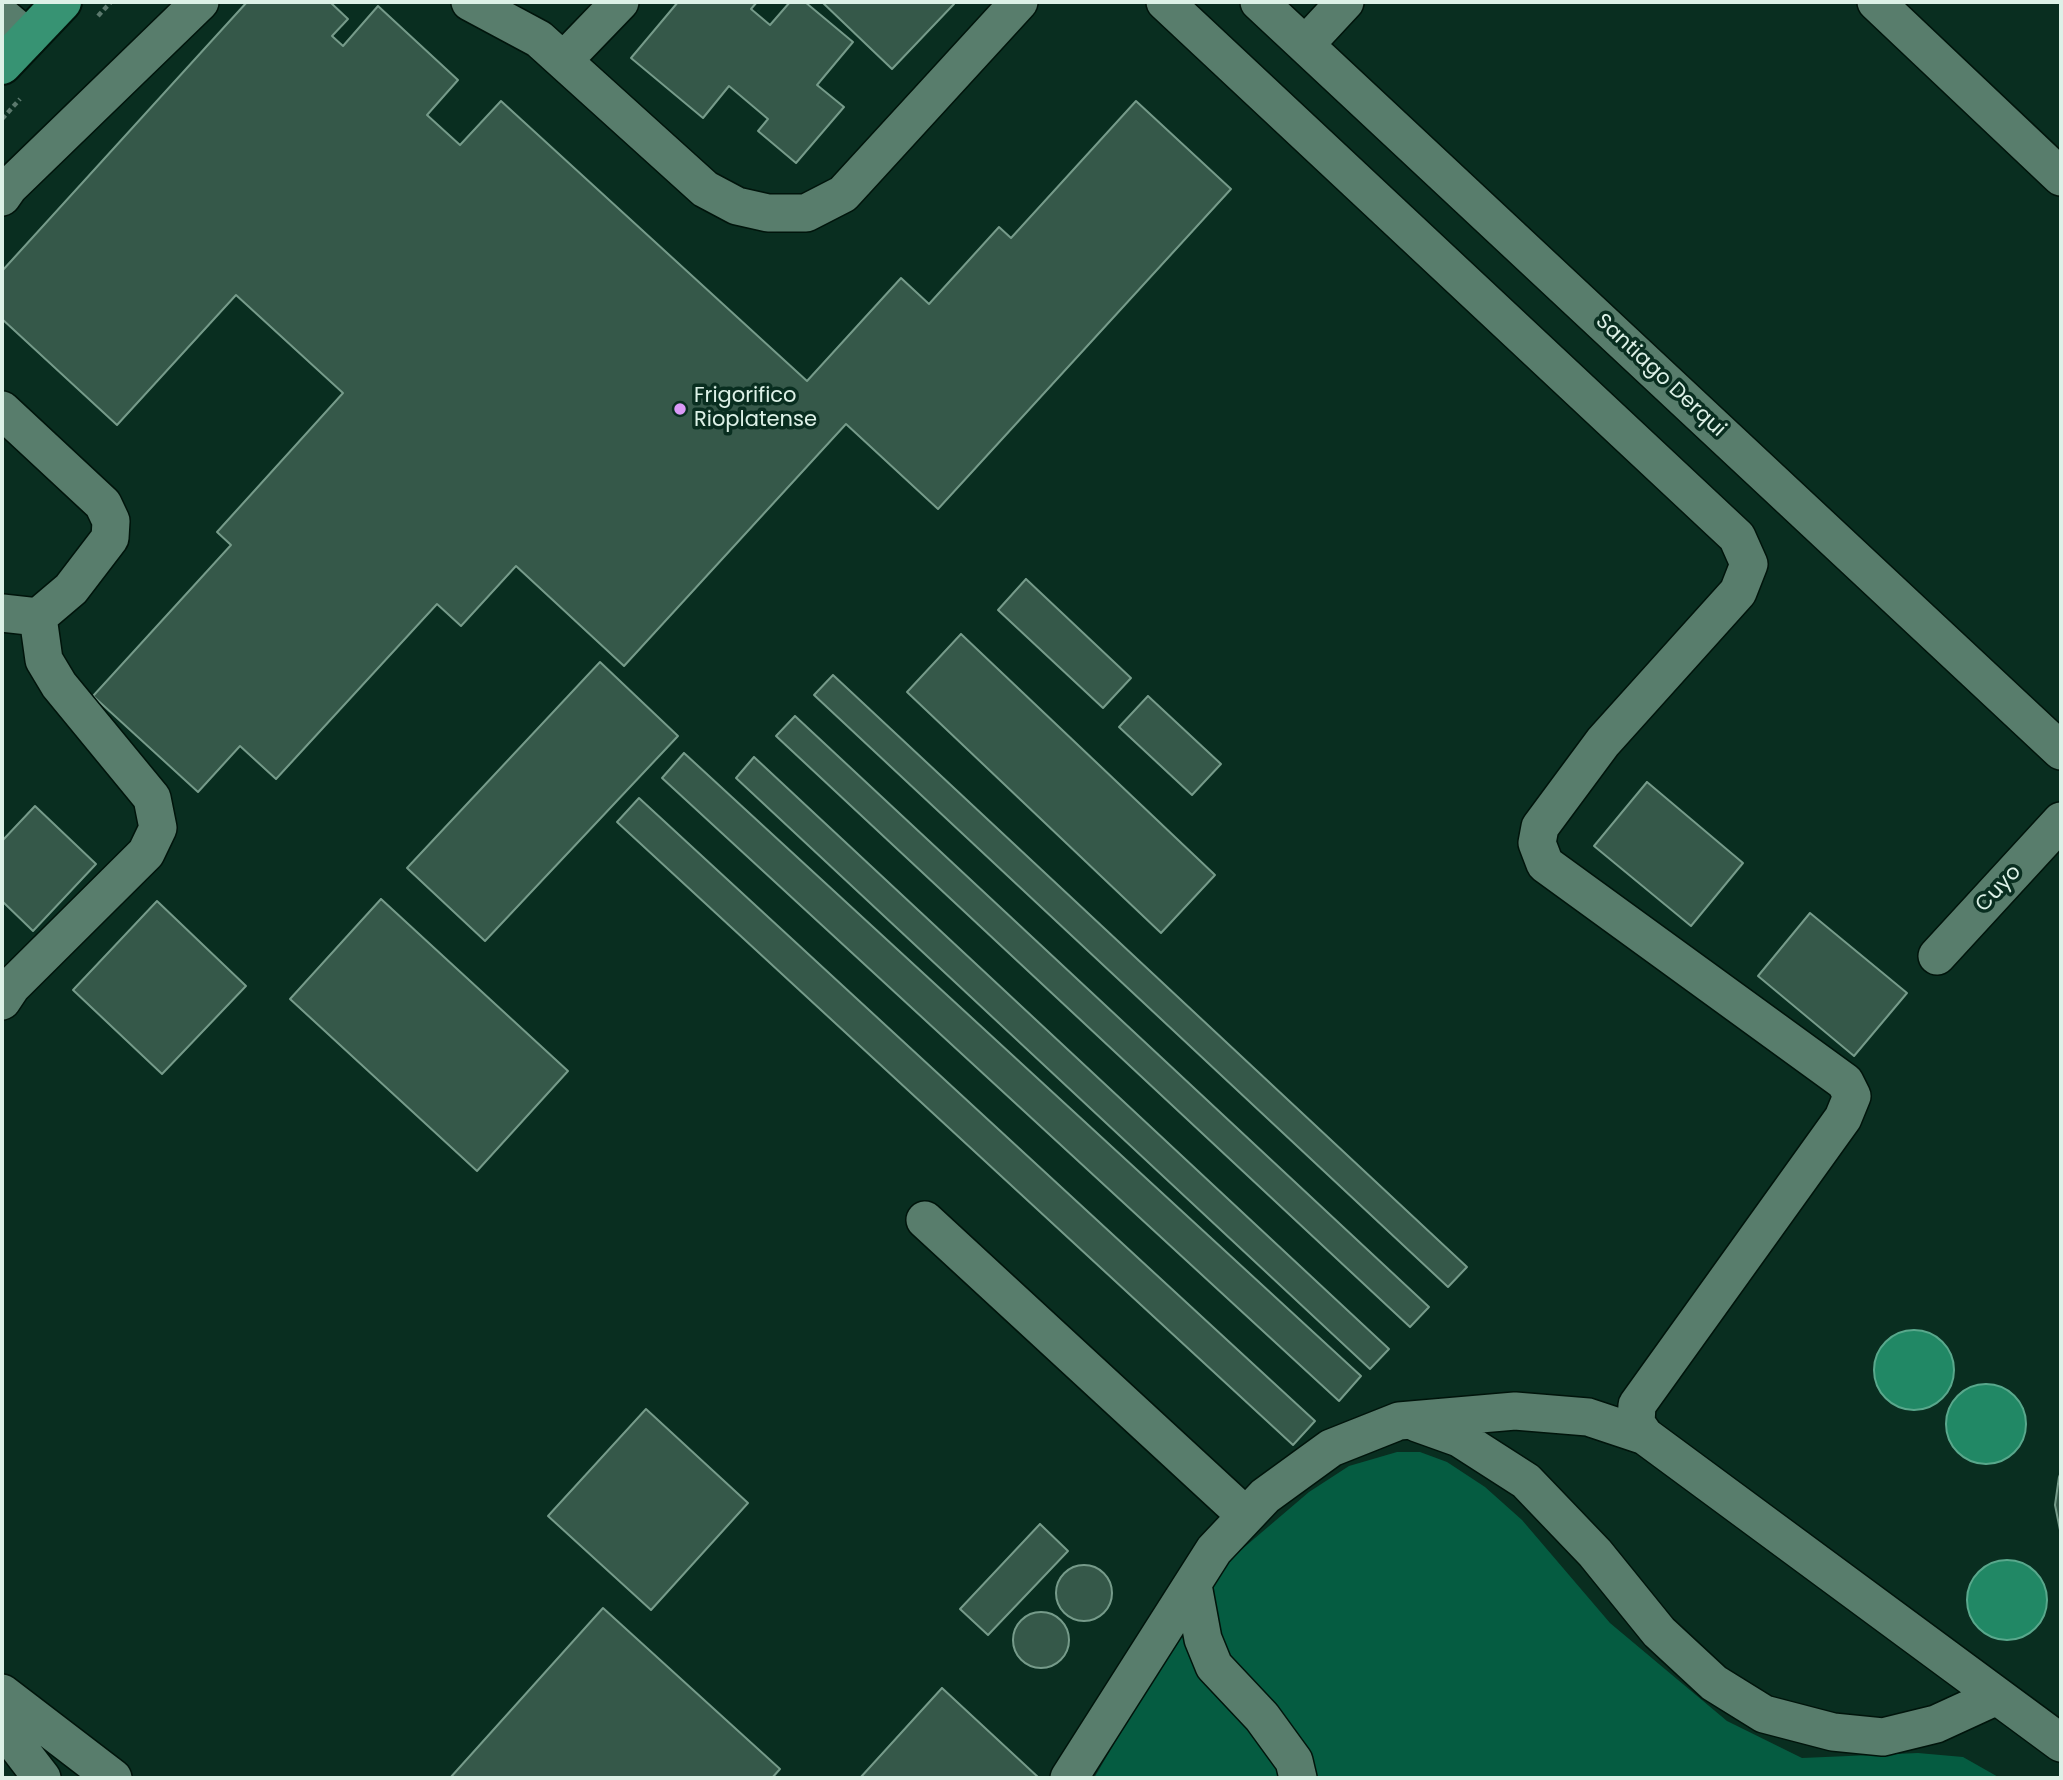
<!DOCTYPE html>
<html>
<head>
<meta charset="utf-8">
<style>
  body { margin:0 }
  #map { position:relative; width:2063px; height:1780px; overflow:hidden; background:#092e20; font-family:Poppins,sans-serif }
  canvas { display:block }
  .frame { position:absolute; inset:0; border:4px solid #ddf1e7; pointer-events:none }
</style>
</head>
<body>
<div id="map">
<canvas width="2063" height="1780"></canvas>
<div class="frame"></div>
</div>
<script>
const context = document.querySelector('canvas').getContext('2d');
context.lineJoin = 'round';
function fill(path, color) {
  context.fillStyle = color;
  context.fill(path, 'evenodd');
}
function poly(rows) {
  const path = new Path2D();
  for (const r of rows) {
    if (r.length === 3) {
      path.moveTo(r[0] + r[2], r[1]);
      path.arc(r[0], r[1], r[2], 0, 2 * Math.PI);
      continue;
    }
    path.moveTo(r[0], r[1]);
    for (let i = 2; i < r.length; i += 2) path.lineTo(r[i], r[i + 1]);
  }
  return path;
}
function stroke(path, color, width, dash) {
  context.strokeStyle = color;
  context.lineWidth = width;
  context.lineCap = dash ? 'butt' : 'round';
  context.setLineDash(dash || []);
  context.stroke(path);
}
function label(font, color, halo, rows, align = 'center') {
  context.font = font + ' Poppins,sans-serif';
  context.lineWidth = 7;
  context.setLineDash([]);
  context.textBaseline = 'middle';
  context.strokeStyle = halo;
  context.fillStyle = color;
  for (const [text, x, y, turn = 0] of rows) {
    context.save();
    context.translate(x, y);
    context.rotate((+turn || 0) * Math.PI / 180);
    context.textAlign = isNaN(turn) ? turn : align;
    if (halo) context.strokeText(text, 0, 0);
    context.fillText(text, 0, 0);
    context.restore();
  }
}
const green = poly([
  [1397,1452,1420,1452,1447,1462,1485,1487,1522,1520,1610,1623,1727,1721,1802,1758,1918,1753,1963,1757,2000,1778,1094,1778,1214,1573,1309,1492,1349,1466]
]);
const water = poly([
  [1914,1370,40],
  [1986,1424,40],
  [2007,1600,40]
]);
const building = poly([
  [247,2,330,2,348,19,332,36,343,46,378,6,458,80,427,115,460,145,501,101,807,381,901,278,929,304,999,227,1011,238,1136,101,1231,189,938,509,846,424,624,666,516,566,461,626,437,604,276,779,240,746,198,792,93,696,231,545,217,532,343,393,236,295,117,425,2,319,2,271,247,2],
  [678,2,757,2,751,9,770,25,790,2,805,2,853,42,817,85,844,107,796,163,758,131,768,119,729,86,703,118,631,58,678,2],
  [822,2,952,2,954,4,892,69,822,2],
  [1026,579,1131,678,1103,708,998,610,1026,579],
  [961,634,1215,875,1161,933,907,692,961,634],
  [600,662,678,736,485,941,407,868,600,662],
  [833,675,1467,1267,1448,1287,814,695,833,675],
  [1148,696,1221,764,1192,795,1119,727,1148,696],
  [795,716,1429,1307,1410,1327,776,736,795,716],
  [684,753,1361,1376,1339,1401,662,778,684,753],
  [754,757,1389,1349,1370,1369,736,778,754,757],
  [1647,782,1743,863,1691,926,1594,846,1647,782],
  [639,798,1315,1421,1293,1445,617,822,639,798],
  [35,806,96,864,33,931,2,901,2,841,35,806],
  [381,899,568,1071,477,1171,290,999,381,899],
  [157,901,246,986,162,1074,73,990,157,901],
  [1810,913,1907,993,1854,1056,1758,976,1810,913],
  [646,1409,748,1503,651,1610,548,1516,646,1409],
  [2061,1472,2061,1535,2055,1505,2059,1477,2061,1472],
  [1040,1524,1068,1551,988,1635,960,1609,1040,1524],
  [1084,1593,28],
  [603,1608,780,1769,772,1778,450,1778,603,1608],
  [1041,1640,28],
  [942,1688,1039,1778,860,1778,942,1688]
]);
const path = poly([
  [98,16,111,2],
  [2,119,20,99]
]);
const minor = poly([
  [470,2,539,39,705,189,737,206,768,213,806,213,843,194,1019,2],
  [1165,2,1737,537,1749,564,1738,592,1603,742,1540,827,1537,843,1545,864,1845,1082,1852,1096,1843,1118,1637,1405,1636,1423,1645,1436],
  [1259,2,2061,751],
  [1876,2,2061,177],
  [2,16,28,38],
  [1305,45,1345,2],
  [564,60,620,2],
  [2,197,9,187,200,2],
  [2,410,103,504,111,521,110,538,71,589,38,617,2,613],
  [1937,956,2061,821],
  [2,1001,12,986,146,853,158,828,152,798,59,685,44,660,38,617],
  [925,1220,1246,1516],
  [1417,1423,1459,1438,1526,1481,1595,1553,1659,1632,1714,1683,1764,1714,1833,1732,1883,1737,1936,1724,1997,1696],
  [1193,1585,1203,1639,1214,1666,1262,1717,1294,1761,1298,1778],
  [2,1693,113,1778],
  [2,1726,42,1778],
  [1069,1778,1214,1550,1265,1496,1331,1448,1399,1421,1515,1411,1588,1417,1645,1436,2061,1743]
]);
const major = poly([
  [2,65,62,2]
]);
const markers = [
  [680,409,7,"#da9af7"]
];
const streetNames = [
  ["Santiago Derqui",1660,376,43],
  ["Cuyo",1999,889,-47]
];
const poiNames = [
  ["Frigorifico",694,397],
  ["Rioplatense",694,421]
];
fill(green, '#055c41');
fill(water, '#218865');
stroke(water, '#59a88c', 2);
fill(building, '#355849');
stroke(building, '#769b8a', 2);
stroke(minor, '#00140b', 40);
stroke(major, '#00140b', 42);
stroke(path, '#5b796d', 4.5, [5, 3.5]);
stroke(minor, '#587d6c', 37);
stroke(major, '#379373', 38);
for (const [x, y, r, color] of markers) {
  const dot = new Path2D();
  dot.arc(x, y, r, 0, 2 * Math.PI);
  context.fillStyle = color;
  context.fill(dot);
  stroke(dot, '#092e20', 2.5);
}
label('21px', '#ddf1e7', '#092e20', streetNames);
label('21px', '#ddf1e7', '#092e20', poiNames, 'left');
</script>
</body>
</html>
